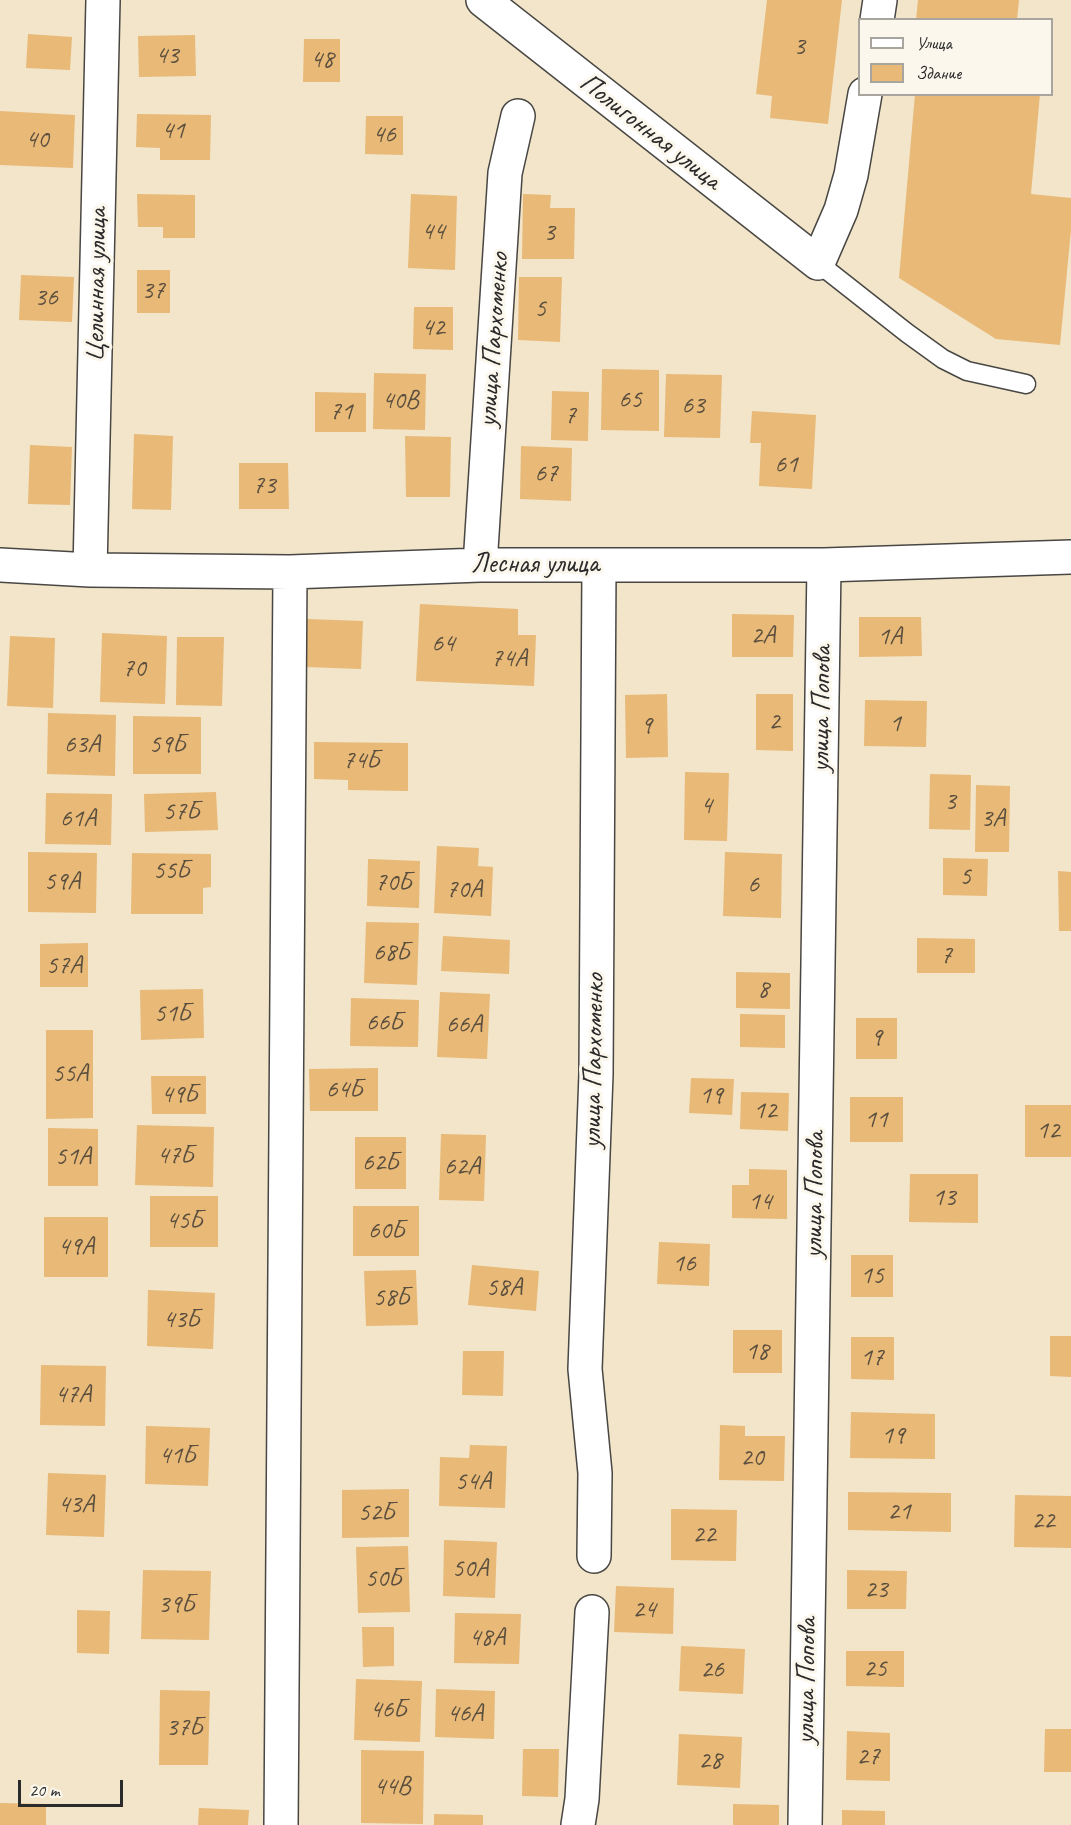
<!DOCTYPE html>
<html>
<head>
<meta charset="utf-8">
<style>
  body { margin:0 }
  #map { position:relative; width:1071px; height:1825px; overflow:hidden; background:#f2e5ca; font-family:Caveat,sans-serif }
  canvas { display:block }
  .legend { position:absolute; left:858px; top:18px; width:195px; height:78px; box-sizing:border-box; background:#fbf7ec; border:2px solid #a8a59f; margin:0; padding:8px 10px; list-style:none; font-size:18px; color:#2b2b2b }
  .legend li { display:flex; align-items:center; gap:12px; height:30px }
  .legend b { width:30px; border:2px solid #a8a59f }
  .scale { position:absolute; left:18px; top:1780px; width:105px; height:27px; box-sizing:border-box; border:3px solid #2b2b2b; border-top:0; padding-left:8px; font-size:18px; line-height:21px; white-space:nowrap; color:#2b2b2b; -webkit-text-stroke:4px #fbf7ec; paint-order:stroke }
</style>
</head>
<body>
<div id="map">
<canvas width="1071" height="1825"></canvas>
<ul class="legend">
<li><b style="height:8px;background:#fff"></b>Улица</li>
<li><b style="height:16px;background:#e8b977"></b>Здание</li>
</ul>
<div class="scale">20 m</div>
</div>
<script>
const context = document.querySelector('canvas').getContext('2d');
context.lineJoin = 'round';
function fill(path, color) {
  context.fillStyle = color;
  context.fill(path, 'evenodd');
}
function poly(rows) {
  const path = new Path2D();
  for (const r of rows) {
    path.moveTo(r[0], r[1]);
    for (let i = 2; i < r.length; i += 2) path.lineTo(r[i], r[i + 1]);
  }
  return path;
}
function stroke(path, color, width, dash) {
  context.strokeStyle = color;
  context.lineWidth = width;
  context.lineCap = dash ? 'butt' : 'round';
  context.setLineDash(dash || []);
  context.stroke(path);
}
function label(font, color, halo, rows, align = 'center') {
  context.font = font + ' Caveat,sans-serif';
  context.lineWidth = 6;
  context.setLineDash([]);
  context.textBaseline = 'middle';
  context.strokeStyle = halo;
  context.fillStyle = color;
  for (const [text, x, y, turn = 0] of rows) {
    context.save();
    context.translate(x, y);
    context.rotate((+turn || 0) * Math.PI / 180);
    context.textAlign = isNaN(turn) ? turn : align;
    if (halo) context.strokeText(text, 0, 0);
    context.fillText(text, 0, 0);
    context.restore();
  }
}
const building = poly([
  [767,0,842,0,828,124,770,118,772,96,756,94],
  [918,0,1019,0,1017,20,916,20],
  [28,34,72,37,70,70,26,68],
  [195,35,196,76,139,77,138,36],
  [304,39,340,39,340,82,303,82],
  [915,94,1040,94,1031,194,1071,198,1071,230,1060,345,996,339,899,278],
  [0,111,75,115,73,168,0,165],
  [137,114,211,115,210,160,160,160,160,148,136,147],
  [366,116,403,116,403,155,365,154],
  [137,194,195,195,195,238,163,238,163,227,138,227],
  [411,194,457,196,455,270,408,268],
  [523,194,551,195,550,208,575,208,574,259,522,259],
  [137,270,170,270,170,313,137,313],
  [21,275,74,277,72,322,19,320],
  [519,277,562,277,560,342,518,340],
  [414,307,453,307,453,350,413,349],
  [602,369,659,370,659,431,601,430],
  [374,373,426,374,425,430,373,429],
  [666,374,722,375,720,438,664,437],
  [552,391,589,392,588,441,551,440],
  [315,392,366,393,366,432,315,432],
  [752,411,816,415,812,489,759,486,761,443,750,443],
  [134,434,173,436,171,510,132,509],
  [405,436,451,437,450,497,406,497],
  [30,445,72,447,70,505,28,504],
  [521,446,572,448,571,501,520,499],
  [239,463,288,463,289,509,239,509],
  [420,604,518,609,518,635,536,635,534,686,416,681],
  [732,614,794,615,793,657,732,657],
  [859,617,921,617,922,656,859,657],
  [307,619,363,621,361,669,306,667],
  [102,633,167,636,165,704,100,702],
  [10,636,55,638,53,708,7,706],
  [177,637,224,637,222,706,176,705],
  [667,694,668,757,626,758,625,695],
  [756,694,793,694,793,751,756,750],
  [865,700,927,701,926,747,864,746],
  [48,713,116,715,115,776,47,774],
  [133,716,201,717,201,774,133,774],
  [314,742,408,743,408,791,348,790,348,780,314,779],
  [685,772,729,773,727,841,684,840],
  [930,774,971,775,970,830,929,829],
  [976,785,1010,786,1009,852,975,852],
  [216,792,218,830,145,832,144,794],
  [46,793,112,794,111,845,45,844],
  [437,846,479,848,478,866,493,867,491,916,434,913],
  [28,852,97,853,96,913,28,912],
  [725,852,782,854,781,918,723,916],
  [132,853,211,854,211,887,203,888,203,914,131,914],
  [943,858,988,859,987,896,943,895],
  [368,859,420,861,419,908,367,906],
  [1058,871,1071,872,1071,931,1059,931],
  [366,922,419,923,417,985,364,983],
  [443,936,510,940,509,974,441,971],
  [917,938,975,939,975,973,917,973],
  [88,943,88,987,40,987,40,944],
  [736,972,790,973,790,1009,736,1008],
  [203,989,204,1038,141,1040,140,990],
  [440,992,490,994,487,1059,437,1057],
  [351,998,419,1000,418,1047,350,1046],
  [740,1014,785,1015,785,1048,740,1047],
  [856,1018,897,1018,897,1059,856,1059],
  [46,1030,93,1030,93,1118,46,1119],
  [378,1068,378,1111,310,1111,309,1069],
  [151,1076,206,1076,206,1114,152,1114],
  [691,1078,734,1079,732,1115,689,1113],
  [741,1092,789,1093,788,1131,740,1129],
  [850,1097,903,1097,903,1142,850,1142],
  [1025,1105,1071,1105,1071,1157,1025,1157],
  [137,1125,214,1127,213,1187,135,1185],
  [48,1128,98,1129,98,1186,48,1186],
  [441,1134,486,1135,484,1201,439,1200],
  [355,1137,406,1137,406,1189,355,1189],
  [749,1169,787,1170,787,1219,732,1218,732,1185,749,1185],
  [910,1174,978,1174,978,1223,909,1222],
  [150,1196,218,1196,218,1247,150,1247],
  [353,1206,419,1206,419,1256,353,1256],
  [44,1217,108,1217,108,1277,44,1277],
  [659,1242,710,1244,709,1286,657,1284],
  [851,1255,893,1255,893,1297,851,1297],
  [472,1265,539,1271,536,1311,468,1305],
  [416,1270,418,1325,366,1326,364,1271],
  [148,1290,215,1293,213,1349,147,1346],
  [733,1330,782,1330,782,1373,733,1373],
  [1050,1336,1071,1336,1071,1377,1050,1376],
  [851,1337,894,1337,894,1380,851,1379],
  [463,1351,504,1351,503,1396,462,1395],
  [41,1365,106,1366,105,1426,40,1425],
  [851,1412,935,1414,935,1459,850,1458],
  [720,1425,745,1426,745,1436,785,1436,784,1481,719,1480],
  [146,1426,210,1428,208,1486,145,1484],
  [470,1445,507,1446,505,1508,439,1506,440,1457,469,1458],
  [48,1473,106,1475,104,1537,46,1535],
  [409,1489,409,1537,342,1538,342,1490],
  [848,1492,951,1493,951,1532,848,1530],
  [1015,1495,1071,1496,1071,1548,1014,1547],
  [671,1509,737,1510,736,1561,671,1560],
  [444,1540,497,1542,495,1598,443,1596],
  [408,1546,410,1612,358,1613,356,1547],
  [143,1570,211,1571,209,1640,141,1639],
  [847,1570,907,1571,906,1609,847,1609],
  [616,1586,674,1588,673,1634,614,1632],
  [77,1610,110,1611,109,1654,77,1653],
  [455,1613,521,1614,519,1664,454,1663],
  [362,1627,394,1627,394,1666,363,1667],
  [681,1646,745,1649,743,1694,679,1691],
  [846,1651,904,1651,904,1687,846,1686],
  [356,1679,422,1681,420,1742,354,1740],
  [436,1689,495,1691,494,1739,435,1737],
  [160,1690,210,1691,208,1765,159,1765],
  [1045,1729,1071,1729,1071,1772,1044,1772],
  [847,1731,890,1733,890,1781,846,1780],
  [679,1734,742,1737,740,1788,677,1785],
  [523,1749,559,1749,558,1797,522,1796],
  [361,1750,424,1751,423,1824,361,1823],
  [0,1803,46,1804,46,1825,0,1825],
  [733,1804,779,1805,779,1825,733,1825],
  [199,1808,249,1810,248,1825,198,1825],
  [842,1810,885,1811,885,1825,842,1825],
  [434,1814,483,1815,483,1825,434,1825]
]);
const lane = poly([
  [818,263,907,333,943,359,967,371,1026,384]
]);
const street = poly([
  [483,0,818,263,841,210,851,175,865,94],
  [877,20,880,0],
  [0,565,90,570,290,572,480,565,824,565,1071,557],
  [480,565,505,173,518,116],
  [90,570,103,0],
  [594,1556,595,1473,585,1369,596,1074,599,565],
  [281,1825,290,572],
  [578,1825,582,1799,592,1612],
  [805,1825,824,565]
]);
const numberNames = [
  ["3",799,47],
  ["43",167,56],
  ["48",322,60],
  ["41",173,131],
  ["46",384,135],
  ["40",37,140],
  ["44",433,232],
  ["3",549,233],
  ["37",153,291],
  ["36",46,298],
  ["5",540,309],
  ["42",433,328],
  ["65",630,400],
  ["40В",400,401],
  ["63",693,406],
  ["71",341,412],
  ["7",570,416],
  ["61",786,465],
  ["67",546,474],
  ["73",264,486],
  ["2А",763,636],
  ["1А",890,637],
  ["64",443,644],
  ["74А",509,659],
  ["70",134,669],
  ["2",774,722],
  ["1",895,724],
  ["9",646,726],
  ["63А",82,745],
  ["59Б",167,745],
  ["74Б",361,761],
  ["3",950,802],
  ["4",706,806],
  ["57Б",181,812],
  ["61А",78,819],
  ["3А",993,819],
  ["55Б",171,871],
  ["5",965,877],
  ["59А",62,882],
  ["70Б",393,883],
  ["6",753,885],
  ["70А",464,890],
  ["68Б",391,953],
  ["7",946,956],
  ["57А",64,966],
  ["8",763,990],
  ["51Б",172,1014],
  ["66Б",384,1023],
  ["66А",464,1025],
  ["9",876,1038],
  ["55А",70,1074],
  ["64Б",344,1090],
  ["49Б",179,1095],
  ["19",711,1096],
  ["12",765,1111],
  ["11",876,1120],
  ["12",1048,1131],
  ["47Б",175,1156],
  ["51А",73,1157],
  ["62Б",380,1163],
  ["62А",462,1167],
  ["13",944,1198],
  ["14",760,1202],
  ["45Б",184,1221],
  ["60Б",386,1231],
  ["49А",76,1247],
  ["16",684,1264],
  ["15",872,1276],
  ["58А",504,1288],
  ["58Б",391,1298],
  ["43Б",181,1320],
  ["18",757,1352],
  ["17",872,1358],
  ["47А",73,1395],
  ["19",893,1436],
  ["41Б",177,1456],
  ["20",752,1458],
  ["54А",473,1482],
  ["43А",76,1505],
  ["21",899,1512],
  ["52Б",376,1513],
  ["22",1043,1521],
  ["22",704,1535],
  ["50А",470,1569],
  ["50Б",383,1579],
  ["23",876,1590],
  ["39Б",176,1605],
  ["24",644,1610],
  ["48А",487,1638],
  ["25",875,1669],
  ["26",712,1670],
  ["46Б",388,1710],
  ["46А",465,1714],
  ["37Б",184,1728],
  ["27",868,1757],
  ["28",710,1761],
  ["44В",392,1787]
];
const streetNames = [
  ["Полигонная улица",650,132,38],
  ["Целинная улица",97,285,-89],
  ["улица Пархоменко",494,340,-86],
  ["Лесная улица",535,565],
  ["улица Попова",822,709,-89],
  ["улица Пархоменко",594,1061,-89],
  ["улица Попова",815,1195,-89],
  ["улица Попова",807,1681,-89]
];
fill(building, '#e8b977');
stroke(lane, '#494743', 21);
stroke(street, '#494743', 36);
stroke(lane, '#fff', 18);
stroke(street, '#fff', 33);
label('26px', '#5a4e3e', null, numberNames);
label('28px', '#2b2b2b', '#fbf7ec', streetNames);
</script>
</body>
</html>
